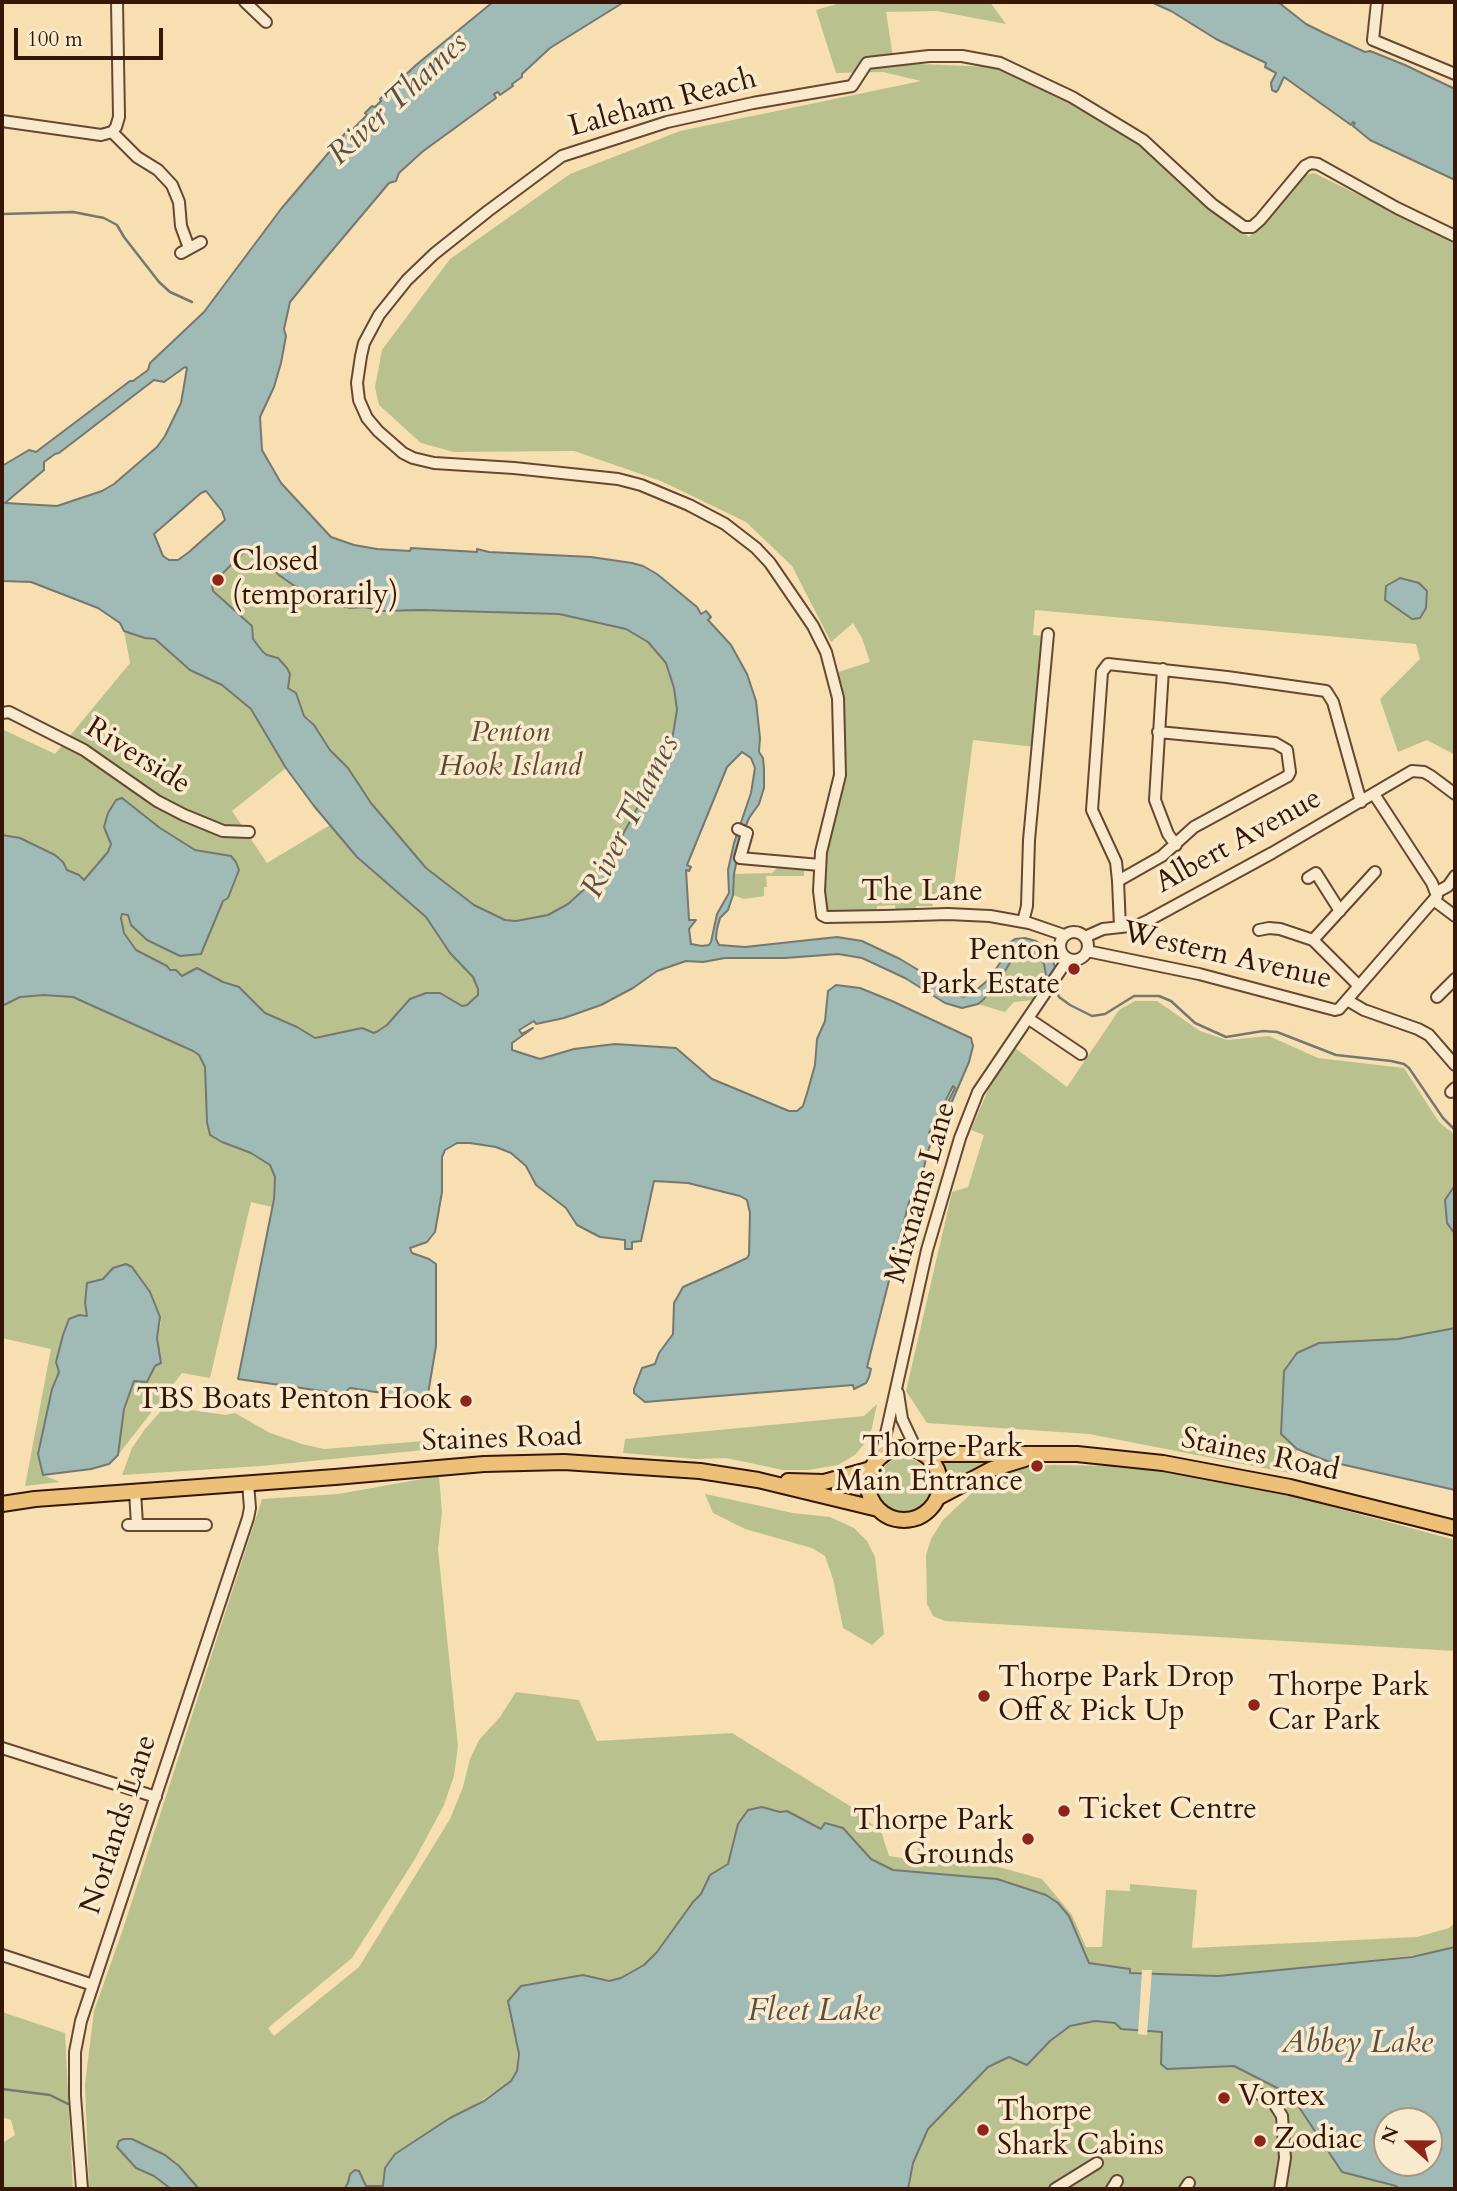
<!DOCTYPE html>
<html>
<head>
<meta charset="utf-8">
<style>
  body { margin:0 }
  #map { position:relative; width:1457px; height:2191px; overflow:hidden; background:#f7dfb2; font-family:Cardo,serif }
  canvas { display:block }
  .frame { position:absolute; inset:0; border:4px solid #351607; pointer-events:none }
  .north { position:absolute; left:1373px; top:2107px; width:70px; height:70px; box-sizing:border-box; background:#faeacd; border:2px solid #ab957e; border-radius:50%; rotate:291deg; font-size:19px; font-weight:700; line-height:28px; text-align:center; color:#351607 }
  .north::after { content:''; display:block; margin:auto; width:24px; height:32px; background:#8f2418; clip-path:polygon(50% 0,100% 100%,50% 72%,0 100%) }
  .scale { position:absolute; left:14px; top:28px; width:149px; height:32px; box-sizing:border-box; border:4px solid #351607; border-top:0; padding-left:9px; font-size:21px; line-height:24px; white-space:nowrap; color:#351607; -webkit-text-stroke:5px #faeacd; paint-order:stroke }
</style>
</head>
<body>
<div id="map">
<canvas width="1457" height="2191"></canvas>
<div class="frame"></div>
<div class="north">N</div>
<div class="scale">100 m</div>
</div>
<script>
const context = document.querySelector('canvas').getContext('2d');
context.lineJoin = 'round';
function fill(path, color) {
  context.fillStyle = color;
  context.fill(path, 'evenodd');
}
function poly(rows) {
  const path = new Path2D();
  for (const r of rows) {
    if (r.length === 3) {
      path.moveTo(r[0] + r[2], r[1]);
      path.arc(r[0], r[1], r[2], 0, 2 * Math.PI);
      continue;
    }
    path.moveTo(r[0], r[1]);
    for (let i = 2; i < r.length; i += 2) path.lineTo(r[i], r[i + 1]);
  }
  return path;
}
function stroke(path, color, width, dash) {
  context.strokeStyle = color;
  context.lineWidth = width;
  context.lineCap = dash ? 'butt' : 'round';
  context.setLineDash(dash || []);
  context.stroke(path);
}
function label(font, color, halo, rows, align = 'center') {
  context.font = font + ' Cardo,serif';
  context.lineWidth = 7;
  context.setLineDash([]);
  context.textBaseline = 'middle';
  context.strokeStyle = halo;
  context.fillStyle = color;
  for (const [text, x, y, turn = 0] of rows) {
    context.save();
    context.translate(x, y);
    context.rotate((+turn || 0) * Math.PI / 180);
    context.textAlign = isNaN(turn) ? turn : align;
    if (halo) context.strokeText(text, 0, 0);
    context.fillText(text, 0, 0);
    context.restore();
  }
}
const green = poly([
  [844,2,990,2,1006,24,937,11,886,12,894,63,994,67,1071,103,1140,144,1210,208,1249,237,1306,175,1314,173,1455,242,1455,755,1427,740,1398,752,1380,699,1420,659,1416,644,1035,610,1033,635,1045,636,1035,747,973,740,953,894,929,894,933,906,917,906,913,910,896,912,895,905,877,906,877,914,835,915,826,910,823,891,826,851,838,810,845,766,843,707,838,672,870,662,862,638,853,623,831,642,792,566,746,522,661,481,574,451,454,452,421,443,379,405,375,387,382,350,450,259,570,174,680,131,921,81,883,72,836,73,816,10],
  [249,547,258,553,279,575,293,585,321,600,350,608,364,607,383,611,421,610,559,614,626,629,648,642,666,663,674,688,677,710,671,746,616,847,589,885,568,904,548,915,516,921,505,920,474,905,426,868,371,803,348,768,338,759,309,718,304,716,296,693,288,688,289,674,274,656,267,655,263,652,253,639,252,627,213,591,212,585],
  [124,631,145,638,155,638,190,670,222,685,251,709,266,731,286,768,232,811,267,863,330,825,358,857,426,917,450,953,473,977,479,990,478,995,473,1001,462,1006,440,993,426,993,410,999,387,1025,378,1031,374,1033,362,1028,315,1038,297,1027,265,1013,239,987,223,982,197,968,182,977,136,950,124,932,121,918,126,914,187,954,201,954,223,901,228,898,238,876,231,856,195,850,160,828,122,798,116,800,108,813,104,827,111,844,108,852,84,881,79,875,67,870,63,862,37,847,20,838,2,835,2,729,55,754,130,663],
  [779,866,807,868,807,870,804,870,804,876,766,876,767,887,764,887,764,896,744,899,733,895,734,874,772,873],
  [1022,950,1039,956,1044,964,1045,978,1034,1000,1014,1002,1005,1012,978,1004,1002,976,1015,954],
  [44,995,73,997,199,1055,205,1067,207,1122,222,1142,251,1153,270,1165,275,1177,272,1207,251,1202,210,1378,182,1373,118,1455,124,1409,134,1381,147,1382,155,1366,158,1354,157,1338,161,1322,150,1292,132,1267,113,1268,103,1279,87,1283,85,1309,88,1316,69,1319,63,1335,56,1362,59,1372,55,1378,38,1454,43,1475,60,1482,25,1486,51,1349,2,1338,2,1006,20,997],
  [1135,1001,1157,1001,1200,1031,1227,1040,1269,1036,1318,1058,1404,1068,1439,1122,1455,1135,1455,1185,1445,1200,1447,1223,1455,1234,1455,1328,1398,1339,1329,1342,1289,1440,1297,1449,1289,1473,1089,1434,927,1423,906,1391,952,1192,968,1187,984,1135,971,1130,994,1076,1015,1048,1067,1087,1119,1010],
  [877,1404,870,1437,855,1455,838,1465,808,1470,783,1470,726,1458,696,1459,623,1453,625,1439,864,1416],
  [171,1407,225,1415,235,1413,270,1433,302,1444,324,1449,487,1436,485,1444,261,1466,122,1475,132,1448,145,1429,161,1411],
  [1011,1457,944,1488,940,1467,934,1458],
  [904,1485,27],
  [1053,1465,1118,1466,1202,1477,1292,1496,1455,1540,1455,1651,945,1621,933,1616,927,1604,926,1555,931,1539,943,1520,977,1488,996,1476,1016,1467],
  [439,1476,442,1512,438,1549,458,1746,454,1776,444,1805,415,1859,352,1958,268,2028,274,2036,359,1967,450,1819,463,1787,470,1759,479,1740,500,1717,516,1692,579,1700,597,1741,732,1733,858,1811,882,1834,889,1856,915,1860,918,1848,937,1853,941,1851,1042,1879,1072,1915,1086,1947,1102,1947,1106,1890,1130,1891,1130,1884,1197,1890,1192,1948,1417,1937,1449,1928,1455,1923,1455,1947,1437,1953,1218,1976,1151,1974,1148,2031,1163,2032,1161,2064,1167,2069,1234,2066,1291,2095,1342,2172,1396,2186,1400,2189,908,2189,913,2163,928,2129,988,2067,1009,2057,1050,2041,1070,2026,1095,2021,1115,2023,1121,2029,1138,2030,1130,1970,1089,1963,1069,1916,997,1879,893,1870,871,1859,843,1828,830,1825,821,1830,787,1811,780,1812,762,1807,747,1810,738,1824,728,1863,710,1875,701,1894,693,1902,657,1952,644,1965,621,1978,609,1981,583,1975,564,1979,518,2047,517,2071,511,2081,387,2163,382,2189,199,2189,179,2166,117,2147,136,2168,154,2176,171,2189,89,2189,85,2084,94,2011,123,1929,262,1499,338,1494],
  [863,1479,866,1502,822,1490,851,1483],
  [705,1494,793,1513,830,1517,854,1528,867,1541,875,1557,884,1634,872,1645,843,1628,833,1579,825,1556,812,1548,745,1529,713,1513],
  [2,2012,65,2033,73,2189,2,2189,2,2143,15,2135,11,2120,2,2117]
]);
const water = poly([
  [493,2,624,2,550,48,522,74,522,77,512,84,513,86,500,95,498,92,494,94,496,98,422,152,399,173,396,181,389,183,325,259,290,302,284,329,286,336,281,363,274,387,260,417,262,450,281,483,331,537,354,545,377,549,410,551,411,548,477,552,477,549,489,552,591,557,632,563,643,566,657,574,697,607,701,614,706,611,711,617,708,620,731,645,747,674,756,701,760,738,759,752,763,758,764,769,764,788,759,804,749,818,742,835,734,874,733,895,728,910,720,918,717,929,716,939,719,945,745,947,837,937,862,941,900,959,963,997,973,993,988,980,1000,963,1009,943,1015,939,1025,938,1036,941,1051,952,1056,972,1048,986,1044,964,1039,956,1021,950,1015,954,1002,976,983,1000,978,1004,962,1008,945,1003,905,978,862,958,838,954,785,958,725,958,703,962,686,961,657,971,633,988,601,1005,564,1018,536,1024,534,1021,519,1030,522,1034,533,1028,512,1043,512,1050,540,1059,574,1049,615,1044,676,1048,712,1079,789,1111,797,1111,803,1106,808,1090,815,1065,817,1039,825,1021,828,991,836,985,860,988,892,1001,971,1038,973,1046,969,1062,950,1106,945,1108,955,1088,953,1086,929,1133,931,1134,939,1119,943,1120,929,1148,915,1201,911,1199,909,1202,867,1367,871,1369,869,1377,866,1383,854,1389,853,1385,645,1402,634,1393,634,1389,642,1368,655,1364,659,1353,673,1334,674,1303,683,1287,719,1271,747,1258,749,1255,750,1213,747,1200,740,1196,688,1183,654,1181,641,1241,632,1242,632,1249,625,1249,625,1240,600,1237,577,1225,566,1208,536,1185,526,1166,511,1153,496,1147,470,1143,457,1143,445,1150,442,1157,442,1192,435,1232,427,1242,410,1248,412,1253,429,1259,436,1264,436,1346,427,1400,350,1388,343,1394,238,1379,274,1199,275,1177,270,1165,251,1153,222,1142,210,1135,207,1122,205,1067,199,1055,193,1051,73,997,44,995,20,997,2,1006,2,835,20,838,55,855,63,862,67,870,79,875,84,880,108,852,111,844,104,827,108,813,116,800,122,798,160,828,195,850,231,856,236,862,239,870,228,898,223,901,201,954,180,956,147,940,131,925,128,915,122,914,121,918,124,933,136,950,167,966,170,970,176,970,182,976,197,968,223,982,239,987,265,1013,297,1027,315,1038,362,1028,374,1033,378,1031,387,1025,410,999,426,993,440,993,462,1006,467,1005,478,995,478,989,473,977,450,953,426,917,357,857,314,806,286,768,251,709,222,685,190,670,155,639,145,638,124,631,120,623,98,608,31,582,2,581,2,466,29,450,36,452,130,381,133,381,148,370,150,363,204,312,281,209,347,131,349,133,367,115,365,113,372,106,375,107,381,101,380,99,416,65,493,2],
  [185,367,187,368,181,403,165,436,157,447,114,484,102,491,57,506,5,503,44,470,44,462,55,454,59,453,154,380,164,382,185,367],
  [206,491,222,511,225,520,189,552,178,560,169,560,163,556,154,534,201,493,206,491],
  [249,547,253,553,258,553,279,575,293,585,318,597,321,600,350,608,364,607,383,611,421,610,559,614,626,629,648,642,666,663,674,688,677,710,671,746,616,847,589,885,568,904,548,915,516,921,505,920,474,905,426,868,371,803,348,768,330,750,314,725,304,716,296,693,288,688,290,674,287,668,278,658,267,655,263,652,253,639,252,626,213,591,212,584,249,547],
  [742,752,751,758,755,768,751,793,734,843,728,870,729,893,717,914,711,942,709,945,702,946,691,944,689,929,696,920,689,920,686,870,689,871,691,867,687,865,727,767,742,752],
  [1151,2,1278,2,1306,24,1324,33,1365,52,1370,51,1405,65,1455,89,1455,180,1370,140,1353,126,1355,123,1353,122,1351,125,1284,77,1278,90,1276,92,1272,90,1271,83,1276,73,1265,67,1266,63,1216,39,1171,11,1151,2],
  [1400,578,1419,583,1427,591,1426,608,1420,618,1412,619,1385,600,1386,586,1400,578],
  [1455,1185,1455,1234,1447,1223,1445,1200,1455,1185],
  [126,1264,132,1267,150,1292,160,1317,157,1338,161,1363,155,1366,147,1382,134,1381,124,1409,118,1455,109,1464,91,1469,43,1475,38,1454,52,1389,59,1372,56,1362,63,1335,69,1319,79,1315,87,1316,85,1303,87,1283,103,1279,113,1268,126,1264],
  [1455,1328,1455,1490,1327,1461,1297,1449,1281,1434,1284,1371,1297,1353,1319,1343,1398,1339,1455,1328],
  [762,1807,780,1812,787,1811,821,1829,825,1823,843,1828,871,1859,893,1870,997,1879,1046,1895,1058,1903,1069,1916,1089,1963,1130,1969,1130,1973,1218,1976,1412,1957,1455,1947,1455,2189,1400,2189,1396,2186,1342,2172,1291,2095,1234,2066,1167,2069,1161,2064,1162,2032,1121,2029,1115,2023,1095,2021,1070,2026,1050,2041,1027,2065,1009,2057,988,2067,928,2129,913,2163,908,2189,344,2189,348,2183,350,2174,355,2170,359,2171,366,2186,383,2186,385,2168,395,2154,450,2118,484,2101,511,2081,517,2071,519,2054,508,2001,521,1986,583,1975,609,1981,621,1978,644,1965,657,1952,693,1902,701,1894,710,1875,728,1864,738,1824,748,1810,762,1807],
  [1387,2121,1429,2121,1429,2163,1387,2163,1387,2121],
  [124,2139,132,2139,165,2155,179,2166,199,2189,171,2189,154,2176,136,2168,117,2147,119,2141,124,2139]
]);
const pier = poly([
  [1142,1970,1152,1970,1147,2035,1138,2034]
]);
const stream = poly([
  [2,214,73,212,104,218,117,225,124,237,159,282,170,292,192,302],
  [1055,987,1059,997,1070,1005,1092,1016,1105,1014,1134,996,1159,996,1171,1001,1195,1023,1226,1037,1263,1031,1277,1032,1336,1055,1391,1061,1404,1064,1409,1068,1443,1118,1455,1130],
  [2,2089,50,2095,68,2104]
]);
const minor = poly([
  [245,2,266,22],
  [1377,2,1373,40,1455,74],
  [2,121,101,135,112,132],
  [112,132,137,157,158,170,172,185,179,202,181,226,189,248],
  [112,132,116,127,119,117,117,2],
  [181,253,201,242],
  [1163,669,1155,800,1168,834,1176,845],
  [2,713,9,712,84,750,157,801,184,815,223,831,249,832],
  [738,829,747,833,740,858,820,865],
  [1308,878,1316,873,1340,911],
  [1118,881,1116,862,1092,810,1102,672,1108,664,1227,677,1326,691,1333,702,1361,802],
  [1437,892,1448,886,1455,876],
  [1435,901,1455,916],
  [1023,922,1027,906,1029,840,1048,634],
  [1120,927,1118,881,1162,856,1194,827,1288,776,1290,772,1287,750,1275,743,1158,732],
  [1259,930,1269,928,1280,929,1313,940],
  [1074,946,14],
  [1064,935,1029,923,990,916,948,914,885,916,826,917,822,915,819,891,821,852,840,775,838,698,826,652,813,626,770,563,756,548,725,524,689,505,641,485,618,479,514,468,434,463,413,458,403,453,378,431,367,418,359,400,357,383,361,356,364,343,379,315,407,280,434,254,488,211,562,156,667,122,753,103,852,86,867,63,929,56,962,56,1000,63,1072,97,1143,140,1212,204,1244,227,1252,227,1260,220,1305,166,1311,163,1318,164,1397,208,1455,236],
  [1085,937,1103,929,1138,925,1149,920,1272,853,1412,771,1424,772,1431,776,1455,794],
  [1087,951,1199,974,1335,1010,1339,1009,1437,896,1432,883,1374,794],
  [1359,986,1313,940,1375,872],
  [1437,997,1455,979],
  [1347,1000,1364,1010,1418,1029,1429,1035,1455,1065],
  [1029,1019,1081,1054],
  [1451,1092,1455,1088],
  [898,1393,902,1419,917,1451],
  [881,1456,927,1250,960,1138,978,1092,1068,959],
  [135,1491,137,1525],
  [128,1525,206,1525],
  [2,1748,156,1797],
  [2,1955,93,1985],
  [1245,2087,1272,2100,1282,2116,1285,2158,1280,2189],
  [82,2189,75,2096,75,2052,81,2021,248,1518,250,1508,248,1483],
  [1055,2189,1097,2163],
  [1112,2189,1117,2181],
  [1185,2189,1189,2183]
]);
const major = poly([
  [904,1484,36],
  [923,1454,1077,1454,1163,1463,1290,1487,1455,1528],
  [788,1481,824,1482,871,1469],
  [937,1498,992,1469,1025,1459],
  [2,1504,35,1499,335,1477,484,1464,564,1462,700,1471,758,1480,878,1509]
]);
const markers = [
  [218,580,7,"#8f2418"],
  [1074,969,7,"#8f2418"],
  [466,1401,7,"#8f2418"],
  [1037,1466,7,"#8f2418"],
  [984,1696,7,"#8f2418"],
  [1254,1705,7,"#8f2418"],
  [1064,1811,7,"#8f2418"],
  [1028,1839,7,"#8f2418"],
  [1224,2098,7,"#8f2418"],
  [983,2130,7,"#8f2418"],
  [1260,2141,7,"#8f2418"]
];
const streetNames = [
  ["Laleham Reach",663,104,-15],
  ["Riverside",137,757,32],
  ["Albert Avenue",1239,842,-29],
  ["The Lane",922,893],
  ["Western Avenue",1227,957,13],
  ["Mixnams Lane",922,1193,-74],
  ["Staines Road",502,1440,-2],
  ["Staines Road",1260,1456,12],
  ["Norlands Lane",120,1825,-72]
];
const poiNames = [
  ["Closed",232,563],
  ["(temporarily)",232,597],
  ["Penton",1060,952,"right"],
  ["Park Estate",1060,986,"right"],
  ["TBS Boats Penton Hook",452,1401,"right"],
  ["Thorpe Park",1023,1449,"right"],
  ["Main Entrance",1023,1483,"right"],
  ["Thorpe Park Drop",998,1679],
  ["Off & Pick Up",998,1713],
  ["Thorpe Park",1268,1688],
  ["Car Park",1268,1722],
  ["Ticket Centre",1078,1811],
  ["Thorpe Park",1014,1822,"right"],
  ["Grounds",1014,1856,"right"],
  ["Vortex",1238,2098],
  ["Thorpe",997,2113],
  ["Shark Cabins",997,2147],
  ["Zodiac",1274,2141]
];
const parkNames = [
  ["Penton",510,734],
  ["Hook Island",510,768]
];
const waterNames = [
  ["River Thames",399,100,-43],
  ["River Thames",632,817,-63],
  ["Fleet Lake",814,2013],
  ["Abbey Lake",1357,2045]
];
fill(green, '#b9c28f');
fill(water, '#a0bab6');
stroke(water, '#757870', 2);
fill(pier, '#f7dfb2');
stroke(stream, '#757870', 2.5);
stroke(minor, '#664832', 14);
stroke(major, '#351607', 18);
stroke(minor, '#faeacd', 10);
stroke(major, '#ecc079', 14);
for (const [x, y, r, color] of markers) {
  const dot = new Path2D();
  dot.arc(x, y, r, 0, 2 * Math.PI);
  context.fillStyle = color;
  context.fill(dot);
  stroke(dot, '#faeacd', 2.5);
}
label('30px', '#351607', '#faeacd', streetNames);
label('30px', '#351607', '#faeacd', poiNames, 'left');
label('italic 30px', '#5d4a30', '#faeacd', parkNames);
label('italic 32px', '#5a4f44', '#faeacd', waterNames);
</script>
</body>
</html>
